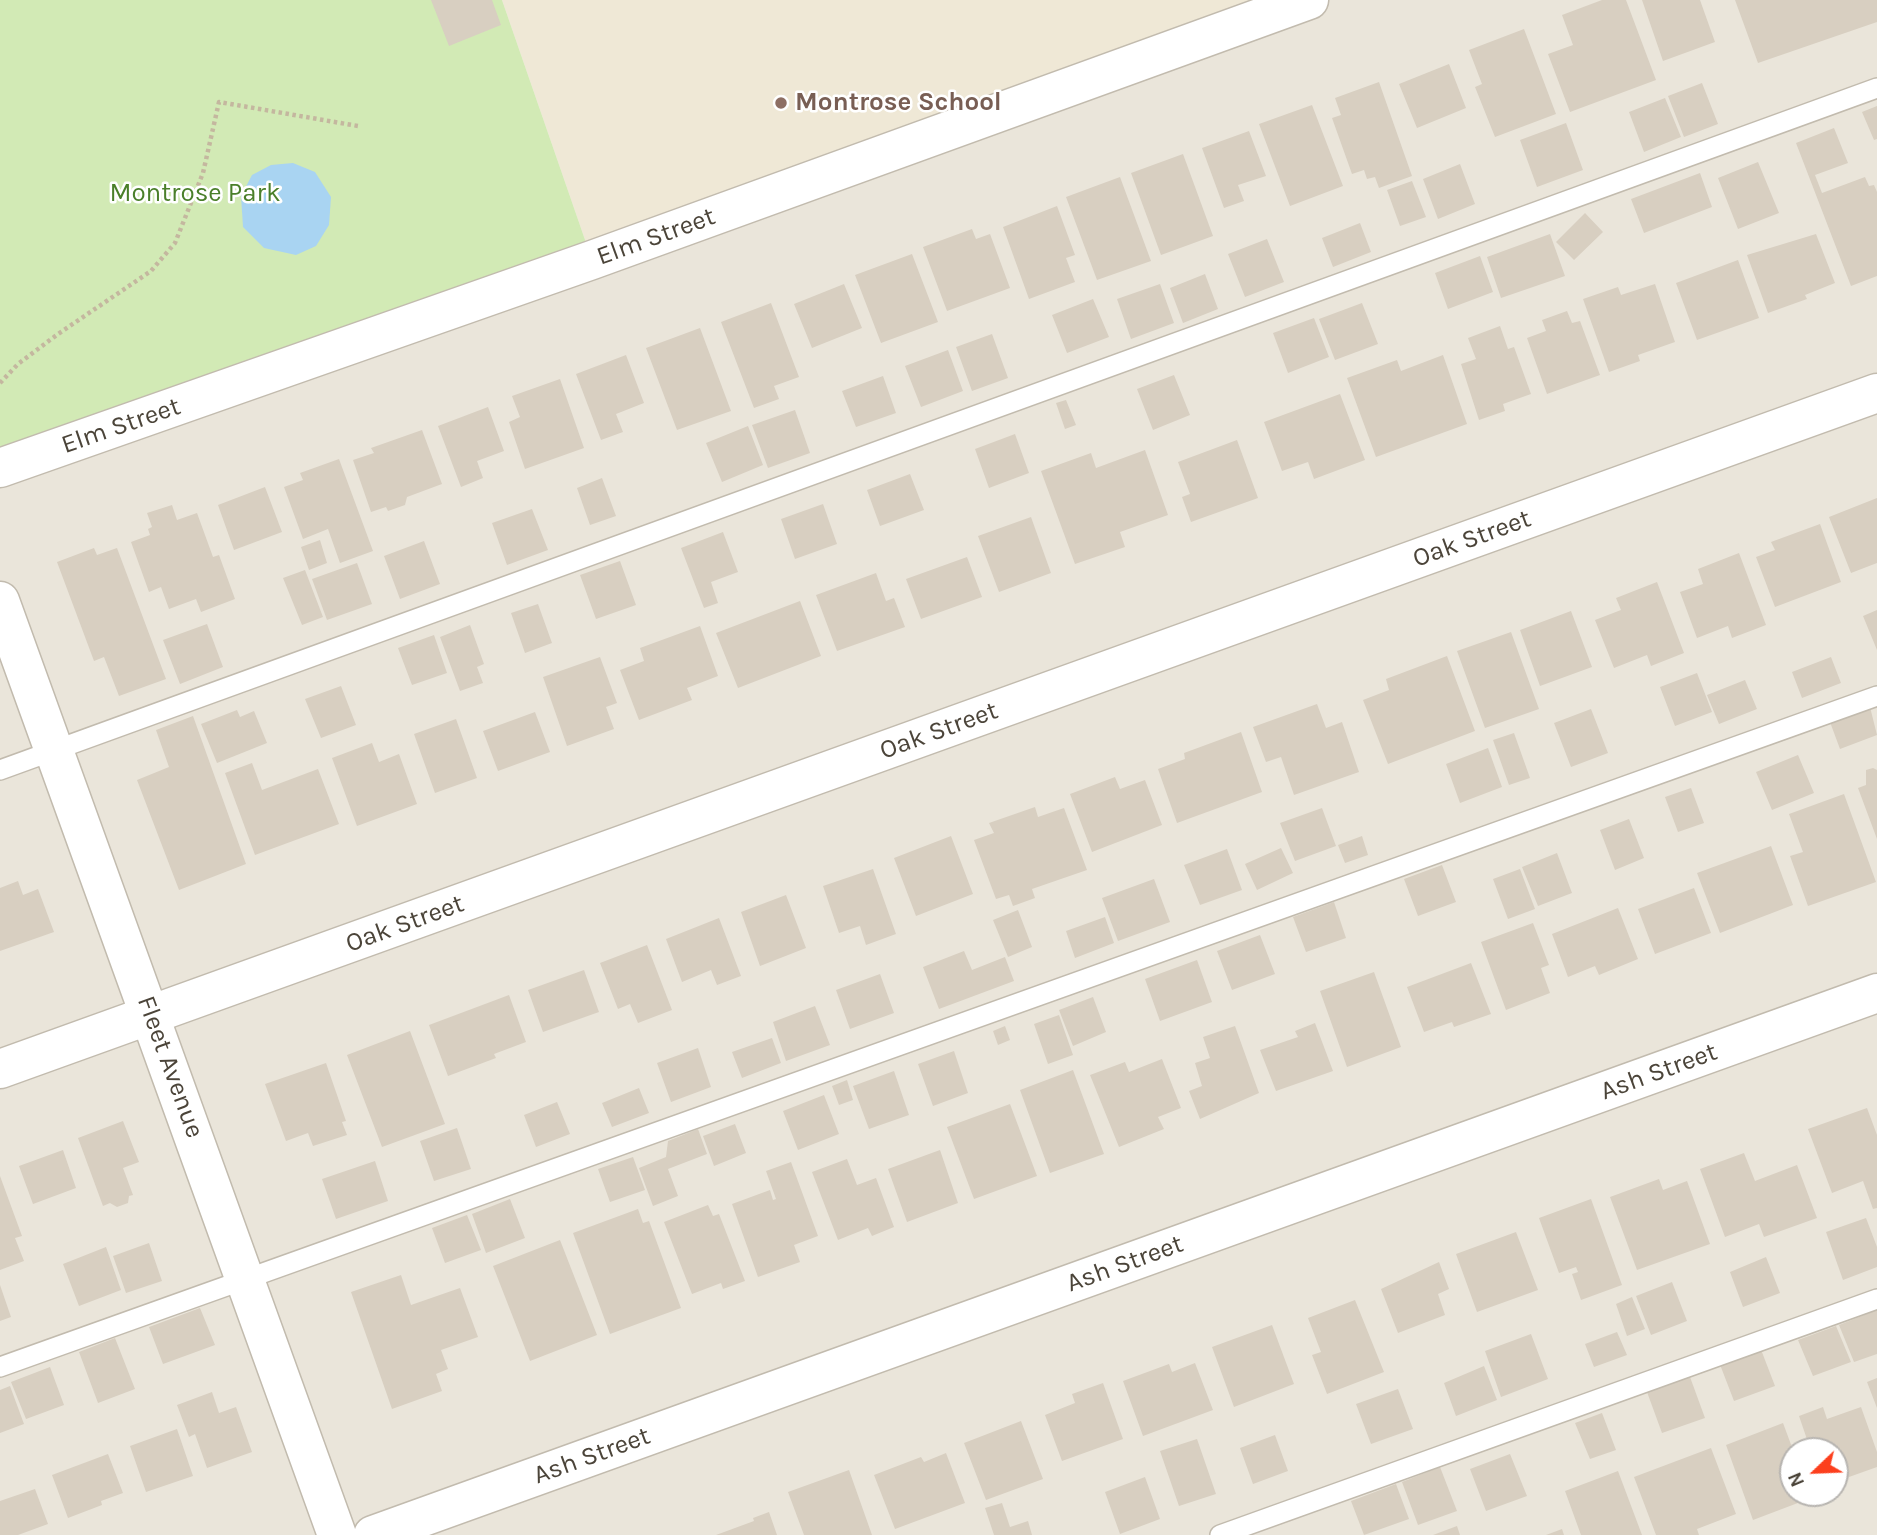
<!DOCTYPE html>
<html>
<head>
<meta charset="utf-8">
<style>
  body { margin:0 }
  #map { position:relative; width:1877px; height:1535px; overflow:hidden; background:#f6f3ec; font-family:Karla,sans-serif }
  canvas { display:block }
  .north { position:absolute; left:1779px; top:1437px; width:70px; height:70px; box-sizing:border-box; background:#fff; border:2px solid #b7b4b0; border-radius:50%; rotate:247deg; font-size:19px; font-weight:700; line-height:28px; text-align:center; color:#4b4439 }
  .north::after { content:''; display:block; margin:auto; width:24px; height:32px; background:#fc3f1d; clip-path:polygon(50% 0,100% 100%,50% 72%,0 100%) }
</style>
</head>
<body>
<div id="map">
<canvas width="1877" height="1535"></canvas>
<div class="north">N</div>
</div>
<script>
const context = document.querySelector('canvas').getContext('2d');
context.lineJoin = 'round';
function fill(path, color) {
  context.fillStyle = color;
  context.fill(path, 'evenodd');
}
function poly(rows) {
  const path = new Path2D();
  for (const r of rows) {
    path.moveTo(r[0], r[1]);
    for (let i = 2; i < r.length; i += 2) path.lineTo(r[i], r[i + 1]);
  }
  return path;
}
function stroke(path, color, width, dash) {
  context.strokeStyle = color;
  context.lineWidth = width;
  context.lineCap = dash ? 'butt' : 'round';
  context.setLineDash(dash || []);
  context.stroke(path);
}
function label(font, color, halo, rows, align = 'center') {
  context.font = font + ' Karla,sans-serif';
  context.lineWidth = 5;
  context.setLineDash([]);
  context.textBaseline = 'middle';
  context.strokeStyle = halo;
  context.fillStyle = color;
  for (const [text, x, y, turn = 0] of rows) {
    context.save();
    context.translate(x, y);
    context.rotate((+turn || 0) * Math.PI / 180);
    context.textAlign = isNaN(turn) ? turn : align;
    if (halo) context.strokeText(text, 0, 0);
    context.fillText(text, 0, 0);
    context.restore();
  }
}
const residential = poly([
  [1309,0,1877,0,1877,1535,0,1535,0,469],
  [1793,1451,1835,1451,1835,1493,1793,1493]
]);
const education = poly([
  [502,0,1309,0,592,260]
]);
const green = poly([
  [0,0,502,0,592,260,0,469]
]);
const water = poly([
  [293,163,315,172,331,197,329,225,316,246,296,255,264,248,243,227,241,196,252,175,271,165]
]);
const building = poly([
  [431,0,492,0,501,25,449,46],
  [1602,0,1626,0,1656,80,1570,112,1548,54,1573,45,1562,15],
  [1642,0,1700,0,1715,42,1663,61],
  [1735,0,1877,0,1877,22,1758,63],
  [1524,29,1556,114,1495,137,1475,87,1482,84,1469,50],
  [1449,64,1466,108,1417,128,1399,84],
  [1379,82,1412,176,1379,188,1375,177,1367,179,1364,170,1352,174,1332,118,1341,115,1335,98],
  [1702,83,1718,124,1684,137,1668,96],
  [1665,98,1681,137,1644,152,1629,112],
  [1312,105,1343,186,1290,206,1259,124],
  [1877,106,1877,139,1874,140,1862,112],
  [1566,123,1583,170,1537,187,1520,140],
  [1834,128,1848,163,1815,175,1822,193,1865,177,1869,186,1874,185,1877,192,1877,276,1851,286,1796,143],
  [1249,131,1266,176,1238,185,1244,201,1224,208,1202,148],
  [1183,154,1213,236,1161,255,1131,173],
  [1758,162,1779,213,1738,229,1718,178],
  [1460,164,1475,204,1438,219,1423,179],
  [1700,173,1712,207,1644,233,1631,199],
  [1120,177,1151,261,1097,280,1066,197],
  [1412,181,1426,217,1400,226,1387,190],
  [1057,206,1075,255,1066,258,1075,282,1029,299,1003,227],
  [1585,213,1603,232,1574,260,1556,242],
  [1360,223,1371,252,1333,267,1322,238],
  [972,229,976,239,990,234,1010,288,947,311,923,247],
  [1550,234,1565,276,1501,298,1487,257],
  [1816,234,1835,283,1805,295,1807,299,1768,313,1747,255],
  [1267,239,1284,282,1245,297,1228,254],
  [912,254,938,322,881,343,855,275],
  [1480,256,1493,292,1448,309,1435,273],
  [1738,260,1759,318,1697,340,1676,283],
  [1205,274,1218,309,1183,323,1170,288],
  [844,284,862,328,812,348,794,304],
  [1160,284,1174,323,1131,339,1117,299],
  [1655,284,1675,342,1638,355,1640,361,1609,372,1583,299,1618,287,1621,295],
  [1093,299,1109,337,1067,353,1052,315],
  [771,303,799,377,774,386,779,399,754,408,721,322],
  [1362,303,1378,344,1335,360,1319,319],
  [1567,311,1572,323,1580,321,1600,375,1547,394,1527,338,1546,331,1542,320],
  [1314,318,1329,357,1288,373,1273,333],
  [1500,326,1508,349,1514,347,1531,394,1503,404,1505,411,1479,420,1461,364,1476,359,1468,338],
  [700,328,731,411,677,430,646,348],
  [992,334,1008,378,972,391,956,347],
  [948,350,963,391,921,407,905,366],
  [626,355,644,403,616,414,623,432,601,440,576,374],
  [1443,355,1467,424,1376,457,1347,378,1397,360,1401,371],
  [1174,375,1190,415,1153,430,1137,389],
  [883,376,896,413,856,427,842,391],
  [560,379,584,448,525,469,509,422,520,417,512,396],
  [1340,394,1365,460,1314,479,1308,462,1282,471,1264,422],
  [1066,400,1076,425,1065,429,1056,403],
  [488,407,504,451,477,461,483,478,461,487,438,426],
  [795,410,810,453,768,468,752,425],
  [748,426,763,465,722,482,706,443],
  [422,430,442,484,407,497,405,505,388,511,386,507,371,512,353,460,374,453,371,448],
  [1015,434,1029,473,989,488,975,449],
  [1237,440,1258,498,1191,522,1182,497,1190,494,1178,462],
  [1145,450,1168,515,1120,532,1125,547,1075,564,1041,471,1091,453,1096,468],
  [339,459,373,551,340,563,328,529,303,539,284,487,303,480,300,473],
  [910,474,924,510,880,526,867,490],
  [602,478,616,516,590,525,577,488],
  [265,487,282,532,234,550,218,505],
  [1877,498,1877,563,1851,573,1829,517],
  [823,504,837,544,795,559,781,519],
  [172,505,177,520,197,513,213,557,219,555,235,599,201,612,196,599,169,609,161,587,149,592,131,542,150,535,148,529,152,527,147,513],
  [532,509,548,550,507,565,492,523],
  [1031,517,1051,573,999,592,978,536],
  [1820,524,1841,582,1775,607,1756,557,1775,550,1771,542],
  [723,532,738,572,711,582,718,603,704,608,681,548],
  [320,540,327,563,309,570,301,547],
  [424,541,440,584,400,599,384,556],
  [94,548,97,555,117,548,166,679,119,696,104,657,94,661,57,562],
  [1739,553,1766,625,1732,638,1728,626,1697,638,1680,592,1703,584,1698,569],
  [967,557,982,597,921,619,906,579],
  [620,561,636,605,596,619,580,575],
  [357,563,372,604,327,620,312,579],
  [305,570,323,617,302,625,283,578],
  [876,573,886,601,894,598,905,627,837,651,816,595],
  [1657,582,1684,653,1651,666,1647,655,1614,668,1595,620,1621,610,1616,598],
  [800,601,821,656,738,688,716,633],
  [538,604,552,643,525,653,511,613],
  [1877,610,1877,650,1863,616],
  [1571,611,1592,667,1540,686,1520,630],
  [207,624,223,667,180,684,163,640],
  [470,625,484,664,477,667,483,683,460,691,440,637],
  [700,626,718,676,687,688,692,700,639,720,620,670,644,661,640,648],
  [1511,632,1539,709,1485,728,1457,651],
  [434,635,447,673,412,685,398,648],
  [1447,656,1475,731,1388,764,1363,700,1389,690,1386,679],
  [600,657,617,703,606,707,614,729,567,746,543,677],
  [1831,657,1841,683,1802,698,1792,672],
  [1697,673,1712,712,1675,726,1660,687],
  [1745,680,1757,709,1719,724,1707,695],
  [341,686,356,725,321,738,305,699],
  [1317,704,1326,728,1342,722,1359,772,1294,795,1281,757,1266,762,1253,727],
  [1870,707,1877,735,1840,749,1830,722],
  [1591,709,1608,753,1571,767,1554,723],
  [237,710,240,717,254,711,267,743,217,763,201,724],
  [535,712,550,752,498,771,483,731],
  [193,716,246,864,179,890,137,780,169,767,156,730],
  [456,719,477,778,435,793,414,734],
  [1241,732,1262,792,1177,823,1158,769,1185,759,1184,753],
  [1514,733,1530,778,1509,785,1493,740],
  [372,743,379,762,399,754,417,804,357,826,332,758],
  [1488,748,1502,787,1460,803,1446,764],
  [1798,755,1814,793,1772,810,1756,772],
  [252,763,262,790,318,769,339,824,255,855,225,773],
  [1873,768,1877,770,1877,839,1858,788,1866,785,1866,770],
  [1115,777,1120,789,1145,780,1162,825,1092,852,1070,794],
  [1691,788,1704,823,1678,832,1665,797],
  [1844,794,1876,882,1808,906,1790,856,1803,852,1789,814],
  [1035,807,1038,817,1064,808,1087,870,1032,889,1035,898,1013,906,1009,895,996,899,974,840,994,833,989,823],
  [1322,808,1336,846,1295,861,1280,823],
  [1629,819,1644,858,1615,870,1600,830],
  [951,836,973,894,916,916,894,858],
  [1362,836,1368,855,1345,863,1338,845],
  [1771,846,1793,905,1720,933,1697,873],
  [1281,848,1293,873,1257,890,1245,864],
  [1227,849,1242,890,1200,905,1184,865],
  [1557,853,1572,893,1538,906,1522,867],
  [1442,865,1456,902,1418,916,1404,879],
  [873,869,896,934,866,945,860,926,839,933,823,886],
  [1520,869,1535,909,1508,919,1493,879],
  [1154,879,1170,922,1118,941,1102,898],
  [18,881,23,895,38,889,54,932,0,951,0,888],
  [1694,888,1711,933,1655,954,1638,909],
  [786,895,806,948,760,966,741,912],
  [1334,902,1346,938,1306,952,1293,917],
  [1618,908,1638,959,1599,975,1595,966,1568,977,1552,934],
  [1018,910,1032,947,1008,957,993,920],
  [1105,917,1114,943,1075,958,1066,931],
  [719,918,741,976,717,985,711,970,682,982,666,939],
  [1533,923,1549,965,1541,968,1550,993,1506,1010,1481,942],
  [1260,935,1275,974,1232,990,1217,951],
  [647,945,672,1010,638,1023,630,1004,618,1009,600,963],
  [964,951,972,970,1005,957,1014,981,939,1009,923,967],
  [1197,960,1212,1002,1160,1021,1145,979],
  [1471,963,1491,1014,1454,1027,1452,1022,1424,1032,1407,987],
  [584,970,599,1012,543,1032,528,990],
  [1374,972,1401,1047,1347,1067,1320,991],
  [880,974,894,1013,850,1029,836,990],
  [509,995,526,1042,494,1054,496,1058,448,1076,429,1025],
  [1093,997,1106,1032,1073,1046,1059,1010],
  [815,1006,830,1045,786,1061,773,1022],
  [1059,1015,1073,1055,1048,1064,1034,1024],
  [1315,1023,1333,1071,1276,1091,1260,1050,1298,1037,1295,1031],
  [1005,1026,1010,1040,998,1045,993,1031],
  [1235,1026,1259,1093,1200,1119,1189,1091,1202,1086,1195,1063,1210,1058,1203,1037],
  [410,1031,445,1124,382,1147,347,1055],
  [772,1038,781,1063,742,1078,732,1052],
  [698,1048,711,1087,671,1102,657,1063],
  [954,1051,968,1093,933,1106,918,1064],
  [1162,1059,1181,1108,1158,1117,1164,1129,1119,1147,1090,1075,1125,1062,1129,1072],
  [326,1063,346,1121,342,1122,347,1135,313,1146,308,1133,286,1141,265,1084],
  [1073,1070,1104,1154,1050,1173,1020,1090],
  [894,1071,909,1115,869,1129,853,1086],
  [847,1080,853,1100,839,1105,832,1086],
  [639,1088,649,1113,612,1127,602,1103],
  [824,1095,839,1134,798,1150,783,1111],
  [557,1102,570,1134,536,1147,524,1115],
  [1010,1104,1037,1176,974,1199,947,1127],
  [1867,1108,1877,1135,1877,1208,1873,1209,1863,1181,1832,1193,1808,1129],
  [123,1121,139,1162,123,1168,133,1195,129,1196,128,1203,117,1207,110,1203,103,1206,78,1138],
  [735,1124,746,1153,714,1166,703,1136],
  [457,1128,471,1169,434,1181,420,1141],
  [698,1129,707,1154,668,1169,678,1196,653,1206,639,1168,666,1157,668,1141],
  [63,1150,76,1188,33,1204,19,1166],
  [940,1150,958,1203,907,1222,888,1169],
  [1744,1153,1755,1181,1797,1165,1817,1218,1764,1237,1759,1224,1725,1237,1700,1169],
  [633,1157,645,1190,610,1202,598,1169],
  [847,1159,857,1185,876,1178,894,1227,872,1236,868,1228,838,1240,812,1172],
  [375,1161,388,1201,336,1219,322,1179],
  [791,1162,818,1236,794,1245,800,1262,758,1277,732,1204,770,1190,773,1200,776,1199,766,1171],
  [0,1176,22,1236,15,1238,24,1261,0,1270],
  [1659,1179,1663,1190,1687,1181,1710,1244,1637,1270,1610,1197],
  [510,1199,525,1238,486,1253,472,1214],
  [1591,1199,1622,1285,1581,1300,1572,1274,1578,1272,1576,1267,1559,1273,1539,1218],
  [708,1205,713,1216,719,1214,745,1281,723,1289,721,1283,692,1294,664,1222],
  [638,1209,643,1223,649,1221,681,1308,610,1334,573,1233],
  [467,1215,481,1250,445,1263,432,1228],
  [1866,1218,1877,1247,1877,1267,1843,1280,1826,1232],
  [1516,1232,1538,1290,1477,1312,1456,1254],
  [560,1240,597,1335,530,1361,493,1266],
  [149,1243,162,1281,126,1293,113,1256],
  [106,1247,121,1290,79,1306,63,1264],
  [1766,1257,1780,1293,1743,1307,1730,1272],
  [1439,1262,1449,1289,1438,1294,1445,1315,1398,1333,1381,1289],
  [401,1275,411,1305,460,1288,478,1337,441,1350,448,1369,436,1374,442,1391,392,1409,351,1292],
  [1672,1282,1687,1321,1651,1335,1636,1296],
  [0,1285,11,1317,0,1321],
  [1632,1297,1645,1329,1627,1336,1616,1304],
  [1355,1300,1384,1372,1327,1394,1312,1355,1321,1352,1308,1318],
  [200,1308,215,1345,163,1364,149,1327],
  [1877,1310,1877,1354,1854,1362,1839,1325],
  [1272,1325,1294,1384,1234,1407,1212,1347],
  [1836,1326,1851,1362,1813,1376,1798,1340],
  [1617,1332,1627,1355,1594,1367,1585,1344],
  [1531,1334,1548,1379,1501,1397,1485,1351],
  [115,1338,135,1389,98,1403,79,1352],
  [1760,1347,1775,1386,1734,1401,1719,1362],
  [1195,1363,1213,1410,1143,1436,1123,1381,1169,1364,1172,1372],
  [1484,1366,1497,1400,1456,1416,1444,1383],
  [50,1367,64,1405,26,1419,11,1382],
  [1690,1377,1705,1418,1662,1433,1647,1392],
  [1877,1378,1877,1408,1867,1382],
  [1103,1383,1123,1439,1062,1461,1045,1415,1075,1403,1072,1394],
  [10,1386,24,1424,0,1433,0,1390],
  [1398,1389,1413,1429,1371,1444,1356,1404],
  [212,1392,219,1413,236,1407,252,1452,207,1468,195,1434,189,1437,177,1405],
  [1823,1407,1827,1419,1861,1407,1877,1452,1877,1467,1835,1482,1835,1451,1811,1451,1799,1416],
  [1602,1413,1616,1450,1590,1459,1575,1423],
  [1021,1421,1043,1479,986,1500,964,1443],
  [1783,1423,1793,1450,1793,1493,1809,1493,1811,1498,1753,1520,1726,1445],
  [177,1429,193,1476,146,1492,130,1446],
  [1275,1435,1288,1471,1253,1484,1240,1448],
  [1197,1439,1216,1494,1179,1506,1160,1451],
  [1711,1448,1736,1514,1697,1529,1699,1535,1656,1535,1634,1477],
  [946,1453,965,1503,895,1529,874,1475,921,1457,924,1462],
  [108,1454,123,1493,101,1501,102,1505,68,1518,52,1475],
  [1510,1454,1527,1496,1486,1511,1470,1469],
  [1440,1467,1457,1511,1418,1525,1402,1482],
  [849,1470,872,1535,804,1535,788,1492],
  [1618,1471,1642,1535,1581,1535,1565,1491],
  [1145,1477,1160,1519,1120,1534,1105,1492],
  [1396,1484,1409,1519,1364,1535,1351,1501],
  [35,1489,48,1524,18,1535,0,1535,0,1501],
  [1002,1503,1010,1527,1028,1521,1032,1535,994,1535,985,1508],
  [769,1512,777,1535,716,1535,754,1521,753,1518],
  [1457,1526,1460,1535,1433,1535],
  [1562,1529,1564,1535,1546,1535]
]);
const path = poly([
  [0,383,18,364,58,334,151,271,175,243,203,173,219,102,358,126]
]);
const lane = poly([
  [0,770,1877,88],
  [0,1367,1877,696],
  [1220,1535,1877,1299]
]);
const street = poly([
  [0,468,592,260,1309,0],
  [0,601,337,1535],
  [0,1069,1877,393],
  [373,1535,1877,993]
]);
const markers = [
  [781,103,7,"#8d6e63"]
];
const educationNames = [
  ["Montrose School",795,103]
];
const parkNames = [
  ["Montrose Park",195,194]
];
const streetNames = [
  ["Elm Street",656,237,-20],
  ["Elm Street",121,426,-19],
  ["Oak Street",1472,539,-20],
  ["Oak Street",939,731,-20],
  ["Oak Street",405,924,-20],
  ["Fleet Avenue",170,1067,70],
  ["Ash Street",1659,1072,-20],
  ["Ash Street",1125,1264,-20],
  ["Ash Street",592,1456,-20]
];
fill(residential, '#eae5da');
fill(education, '#efe8d6');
fill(green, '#d2eab5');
fill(water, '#a9d4f2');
fill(building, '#d8cfc1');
stroke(lane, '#c2bbae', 22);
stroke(street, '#c2bbae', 41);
stroke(path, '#c4b79f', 4.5, [3.5, 3.5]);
stroke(lane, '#fff', 19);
stroke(street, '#fff', 38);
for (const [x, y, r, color] of markers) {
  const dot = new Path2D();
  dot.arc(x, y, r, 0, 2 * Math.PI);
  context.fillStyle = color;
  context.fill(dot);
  stroke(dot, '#fff', 2.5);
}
label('bold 26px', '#785e54', '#fff', educationNames, 'left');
label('26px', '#4a7f2a', '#fff', parkNames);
label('26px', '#4b4439', '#fff', streetNames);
</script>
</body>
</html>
